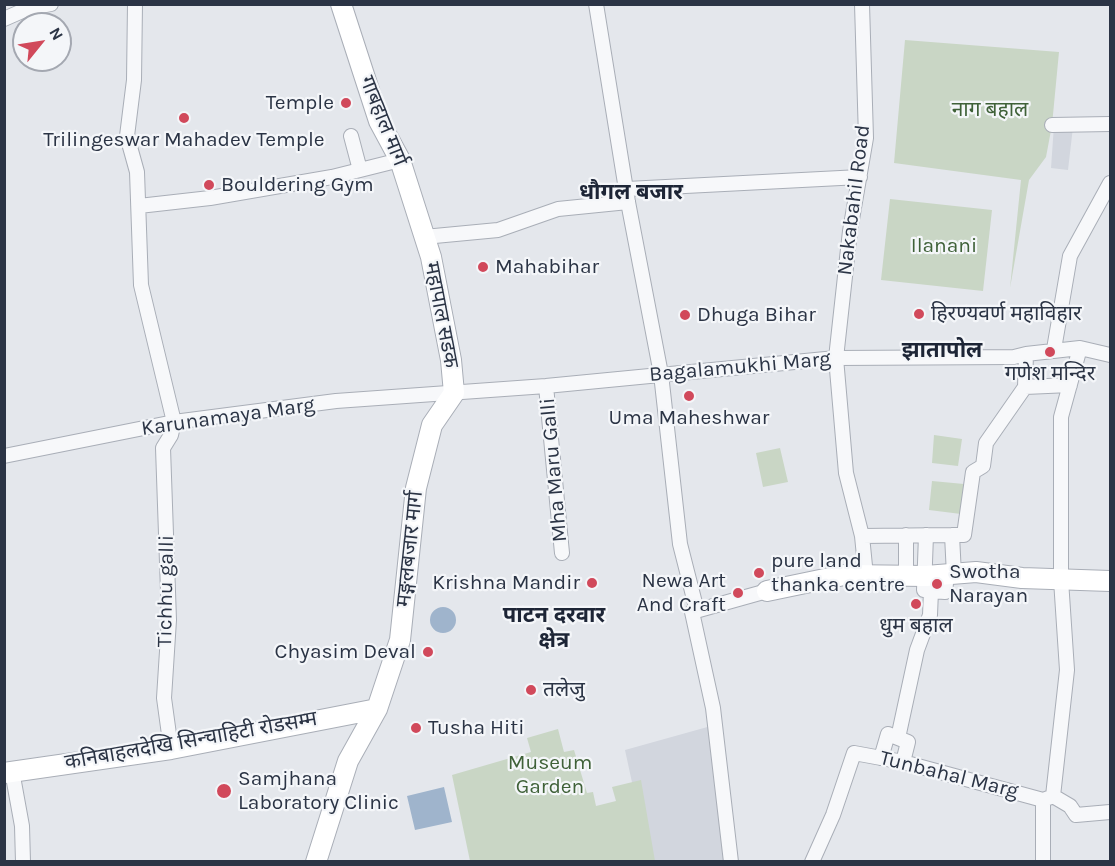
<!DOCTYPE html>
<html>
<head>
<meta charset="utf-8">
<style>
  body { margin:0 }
  #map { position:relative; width:1115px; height:866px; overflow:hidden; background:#e4e7ec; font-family:Karla,sans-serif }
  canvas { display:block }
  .frame { position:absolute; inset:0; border:6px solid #2b3445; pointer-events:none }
  .north { position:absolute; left:12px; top:12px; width:60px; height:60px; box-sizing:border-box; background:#f4f6f9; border:2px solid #a4a8b1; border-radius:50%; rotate:60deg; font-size:16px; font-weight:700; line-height:24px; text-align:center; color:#2b3445 }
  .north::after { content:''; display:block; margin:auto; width:21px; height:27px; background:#d1495b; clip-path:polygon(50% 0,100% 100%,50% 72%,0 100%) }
</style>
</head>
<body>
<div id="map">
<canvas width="1115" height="866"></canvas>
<div class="frame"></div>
<div class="north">N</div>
</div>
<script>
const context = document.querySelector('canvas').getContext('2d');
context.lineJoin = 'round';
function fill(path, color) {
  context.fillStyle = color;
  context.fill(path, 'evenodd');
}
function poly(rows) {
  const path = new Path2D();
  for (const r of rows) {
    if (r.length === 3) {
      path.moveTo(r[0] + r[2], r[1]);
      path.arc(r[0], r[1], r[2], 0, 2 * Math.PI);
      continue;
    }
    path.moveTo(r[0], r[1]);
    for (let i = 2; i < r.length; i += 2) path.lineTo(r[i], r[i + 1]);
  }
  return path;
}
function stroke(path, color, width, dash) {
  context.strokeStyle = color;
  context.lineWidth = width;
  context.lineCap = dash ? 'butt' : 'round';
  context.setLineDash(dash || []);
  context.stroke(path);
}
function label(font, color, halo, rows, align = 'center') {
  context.font = font + ' Karla,"Noto Sans Devanagari",sans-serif';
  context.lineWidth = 4.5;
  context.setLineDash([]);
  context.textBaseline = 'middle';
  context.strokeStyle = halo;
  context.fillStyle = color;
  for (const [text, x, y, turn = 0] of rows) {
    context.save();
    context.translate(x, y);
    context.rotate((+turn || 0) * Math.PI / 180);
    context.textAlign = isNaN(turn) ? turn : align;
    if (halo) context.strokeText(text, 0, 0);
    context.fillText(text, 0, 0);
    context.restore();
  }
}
const built = poly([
  [1054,125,1073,127,1068,170,1051,168],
  [711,726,725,861,649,861,625,750]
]);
const green = poly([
  [905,40,1059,52,1052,125,1046,157,1029,180,1010,288,1021,180,894,163],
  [890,199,992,210,983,291,881,280],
  [934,435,962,439,958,466,932,463],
  [780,448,788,482,763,487,756,453],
  [932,481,964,484,961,514,929,510],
  [558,729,564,752,574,750,587,793,593,792,596,806,616,801,612,787,641,780,655,861,470,861,452,775,531,752,527,738]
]);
const water = poly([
  [443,620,13],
  [444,787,452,822,415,830,407,796]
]);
const street = poly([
  [135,4,134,80,127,136,137,172,141,285,174,422,171,435,163,448,169,620,164,698,171,749],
  [596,4,628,202,661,374,680,544,696,607,692,612,713,708,731,862],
  [862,4,866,138,850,231,836,358,846,473,862,536,866,576],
  [4,19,29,8,51,4],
  [1052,125,1110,124],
  [351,136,360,170],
  [627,189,860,177],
  [139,206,210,198,332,177,400,160],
  [424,237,498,230,558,209,628,202],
  [1054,349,1070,256,1110,183],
  [546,386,562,553],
  [1025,387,1070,385],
  [4,456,174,422,336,401,546,386,836,358,1014,357,1026,354],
  [862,536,952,535],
  [954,575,952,535,964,535,973,472,983,466,986,443,1025,387,1026,354,1080,348,1110,355],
  [906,576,906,535],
  [931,591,945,592,947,575],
  [692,612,767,591],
  [881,758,888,734,898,738],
  [903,762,908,742,898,738,917,650,930,615,931,591,924,590,926,535],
  [12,771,22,826,23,862],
  [1053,796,1067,670,1061,580,1061,417,1080,348],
  [1053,796,1070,806,1076,815,1110,812],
  [812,862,833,815,854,753,903,762,1043,800],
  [1043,862,1043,800,1051,797]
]);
const secondary = poly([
  [767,591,844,575,926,576,976,572,1022,578,1110,581],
  [4,773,171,749,377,709],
  [316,862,348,761,377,709,400,640,416,488,432,425,454,393,451,360,431,257,400,160,379,121,341,4]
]);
const markers = [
  [346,103,6,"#d1495b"],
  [184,118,6,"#d1495b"],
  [209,185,6,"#d1495b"],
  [483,267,6,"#d1495b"],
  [919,314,6,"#d1495b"],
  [685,315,6,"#d1495b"],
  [1050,352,6,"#d1495b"],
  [689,396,6,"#d1495b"],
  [759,573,6,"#d1495b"],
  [592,583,6,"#d1495b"],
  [937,584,6,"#d1495b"],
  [738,593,6,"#d1495b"],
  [916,604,6,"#d1495b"],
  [428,652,6,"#d1495b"],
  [531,690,6,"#d1495b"],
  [416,728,6,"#d1495b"],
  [224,791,8,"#d1495b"]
];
const poiNames = [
  ["Temple",334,103,"right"],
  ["Trilingeswar Mahadev Temple",184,140,"center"],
  ["Bouldering Gym",221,185],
  ["Mahabihar",495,267],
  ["हिरण्यवर्ण महाविहार",931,314],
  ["Dhuga Bihar",697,315],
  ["गणेश मन्दिर",1050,374,"center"],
  ["Uma Maheshwar",689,418,"center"],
  ["pure land",771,561],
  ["thanka centre",771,585],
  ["Swotha",949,572],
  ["Narayan",949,596],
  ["Newa Art",726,581,"right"],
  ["And Craft",726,605,"right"],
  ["Krishna Mandir",580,583,"right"],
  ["धुम बहाल",916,626,"center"],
  ["Chyasim Deval",416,652,"right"],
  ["तलेजु",543,690],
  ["Tusha Hiti",428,728],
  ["Samjhana",238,779],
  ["Laboratory Clinic",238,803]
];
const parkNames = [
  ["नाग बहाल",990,110],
  ["Ilanani",944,246],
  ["Museum",550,763],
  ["Garden",550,787]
];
const streetNames = [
  ["गाबहाल मार्ग",383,121,68],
  ["Nakabahil Road",854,200,-83],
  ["महापाल सडक",441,315,79],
  ["Bagalamukhi Marg",740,367,-5],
  ["Karunamaya Marg",228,417,-8],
  ["Mha Maru Galli",554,470,-95],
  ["मङ्गलबजार मार्ग",410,549,-84],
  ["Tichhu galli",166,591,-89],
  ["कनिबाहलदेखि सिन्चाहिटी रोडसम्म",191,741,-10],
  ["Tunbahal Marg",949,775,14]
];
const neighbourhoodNames = [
  ["धौगल बजार",631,193],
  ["झातापोल",942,351],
  ["पाटन दरवार",554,616],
  ["क्षेत्र",554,641]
];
fill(built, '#d2d6de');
fill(green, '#c9d6c5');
fill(water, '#9fb4cc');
stroke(street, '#a9aeb7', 16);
stroke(secondary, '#a9aeb7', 22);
stroke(street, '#f7f8fa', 14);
stroke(secondary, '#fff', 20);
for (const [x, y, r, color] of markers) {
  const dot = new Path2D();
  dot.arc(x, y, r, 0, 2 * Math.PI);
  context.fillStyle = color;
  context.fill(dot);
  stroke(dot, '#f4f6f9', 2);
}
label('21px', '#2b3445', '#f4f6f9', poiNames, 'left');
label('21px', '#3f6138', '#f4f6f9', parkNames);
label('21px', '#2b3445', '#f4f6f9', streetNames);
label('bold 22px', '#1d2536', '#f4f6f9', neighbourhoodNames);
</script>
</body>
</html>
